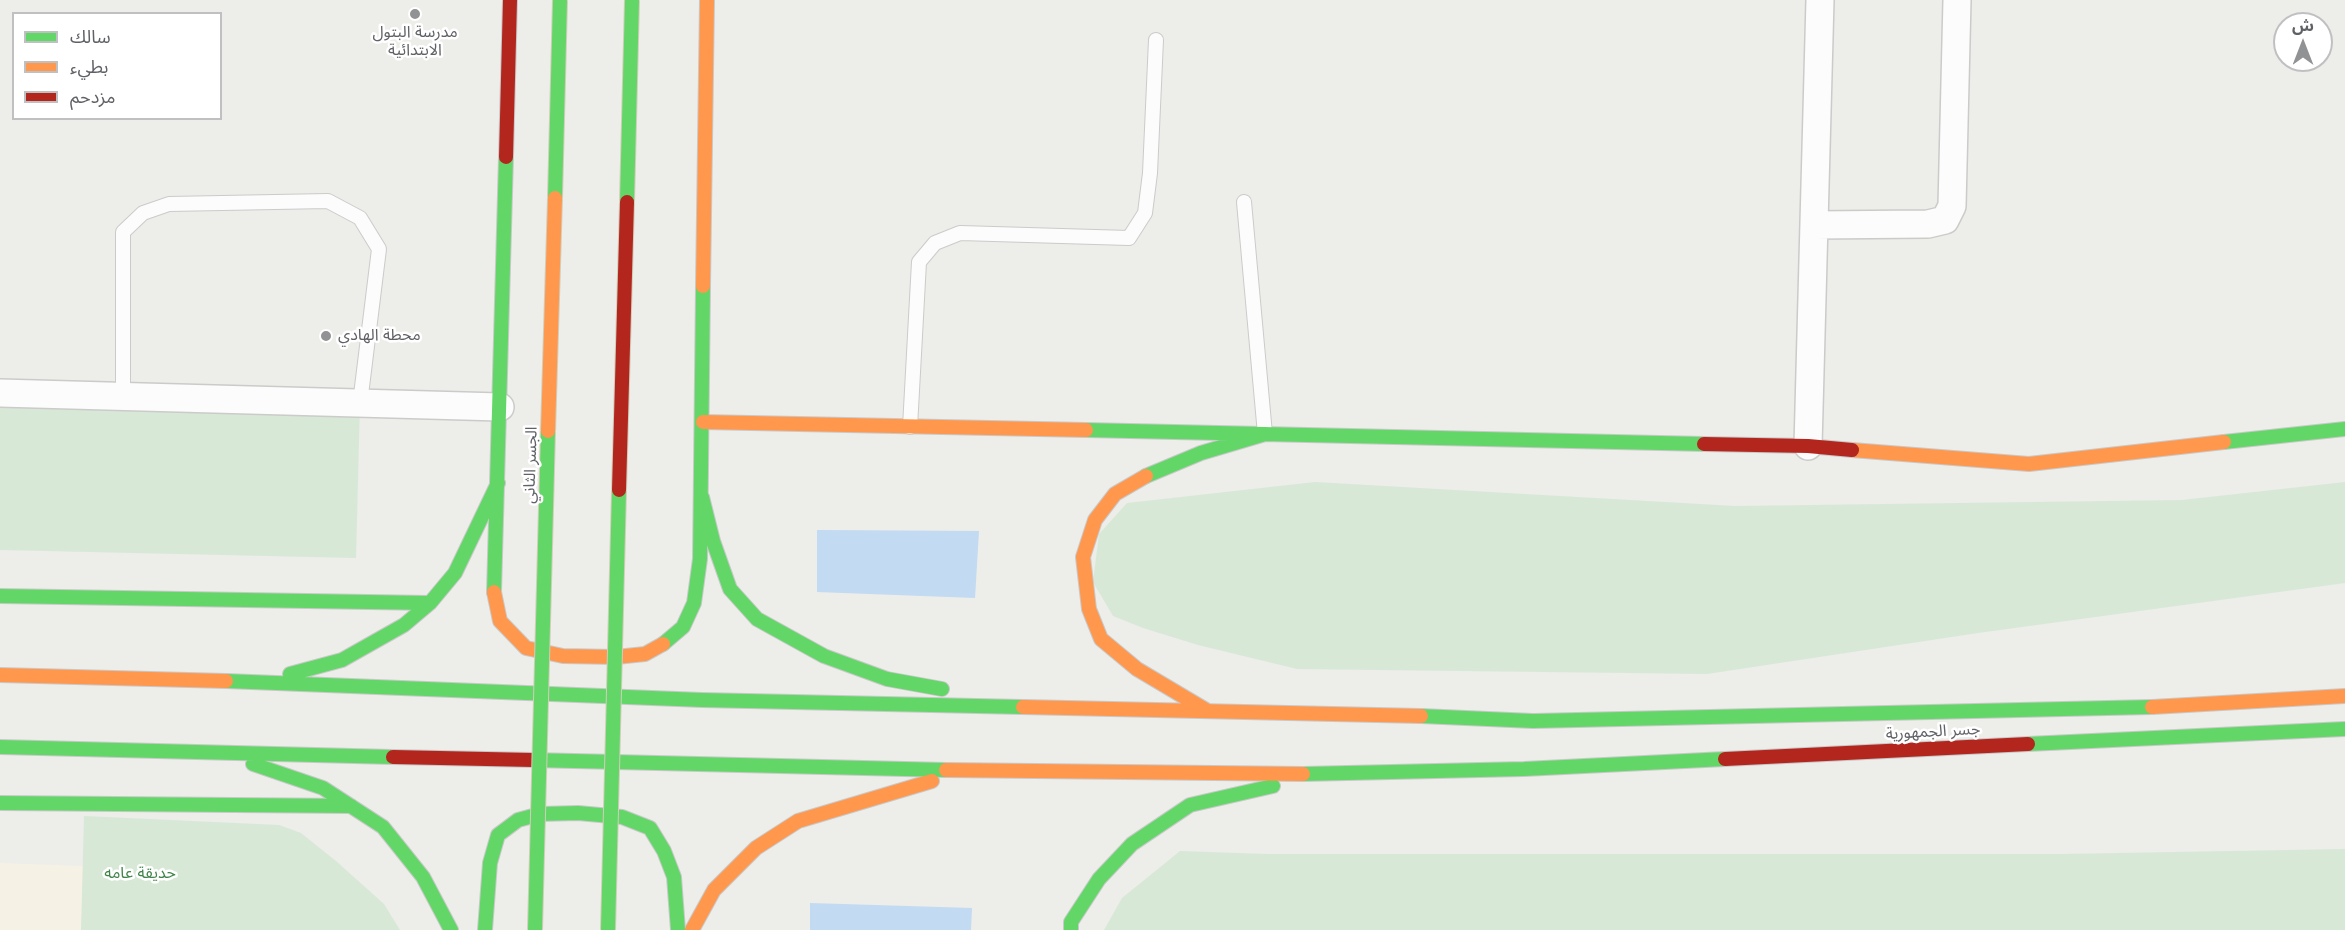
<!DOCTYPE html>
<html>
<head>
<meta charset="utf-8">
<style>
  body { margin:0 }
  #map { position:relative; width:2345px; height:930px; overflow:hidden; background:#edede9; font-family:Helvetica,"Noto Sans Arabic",sans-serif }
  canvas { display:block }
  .legend { position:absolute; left:12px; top:12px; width:210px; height:108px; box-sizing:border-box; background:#fff; border:2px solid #bfc0c2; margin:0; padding:8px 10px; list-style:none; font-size:18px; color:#5f6166 }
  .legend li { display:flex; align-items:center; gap:12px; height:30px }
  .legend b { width:30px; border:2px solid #bfc0c2 }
  .north { position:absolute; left:2273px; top:12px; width:60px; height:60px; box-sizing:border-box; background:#fff; border:2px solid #bfc0c2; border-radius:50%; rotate:0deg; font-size:16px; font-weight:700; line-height:24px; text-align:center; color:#5f6166 }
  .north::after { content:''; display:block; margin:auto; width:21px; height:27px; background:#919294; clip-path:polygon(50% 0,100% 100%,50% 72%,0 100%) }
</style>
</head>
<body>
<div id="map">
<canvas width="2345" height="930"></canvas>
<ul class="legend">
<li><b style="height:8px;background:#63d668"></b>سالك</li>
<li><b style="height:8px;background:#ff974d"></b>بطيء</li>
<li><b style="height:8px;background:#b3261e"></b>مزدحم</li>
</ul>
<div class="north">ش</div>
</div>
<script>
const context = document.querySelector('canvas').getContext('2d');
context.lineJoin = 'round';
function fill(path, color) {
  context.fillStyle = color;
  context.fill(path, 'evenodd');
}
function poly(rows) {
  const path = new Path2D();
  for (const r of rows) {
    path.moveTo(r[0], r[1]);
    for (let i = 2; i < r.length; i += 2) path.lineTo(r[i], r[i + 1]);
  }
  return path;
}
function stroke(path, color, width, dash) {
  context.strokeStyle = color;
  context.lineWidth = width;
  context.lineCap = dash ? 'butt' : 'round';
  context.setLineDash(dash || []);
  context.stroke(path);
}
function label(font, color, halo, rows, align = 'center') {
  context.font = font + ' Helvetica,"Noto Sans Arabic",sans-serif';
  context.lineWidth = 5;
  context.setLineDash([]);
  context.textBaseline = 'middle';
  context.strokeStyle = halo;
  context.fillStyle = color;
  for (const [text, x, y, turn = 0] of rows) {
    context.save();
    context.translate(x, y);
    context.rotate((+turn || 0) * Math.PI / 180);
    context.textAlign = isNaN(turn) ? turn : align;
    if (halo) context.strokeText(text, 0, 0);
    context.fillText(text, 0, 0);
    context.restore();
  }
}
const commercial = poly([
  [0,863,83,866,81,930,0,930]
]);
const green = poly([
  [0,401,360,403,356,558,0,550],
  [1315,482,1735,506,2182,500,2345,482,2345,583,1978,633,1707,674,1297,669,1198,645,1143,628,1113,616,1093,582,1099,534,1127,503],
  [84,816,279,825,301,833,336,861,384,904,400,930,81,930],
  [2345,849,2345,930,1104,930,1122,898,1180,851,1267,854,2061,854]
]);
const water = poly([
  [817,530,979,531,975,598,817,592],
  [810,903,972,908,971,930,810,930]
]);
const lane = poly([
  [1244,202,1265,434],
  [123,396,123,232,143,213,169,204,328,201,360,218,379,249,360,403],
  [910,427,919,262,935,243,960,233,1129,238,1145,213,1150,173,1156,40]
]);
const street = poly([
  [1814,225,1928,224,1945,220,1952,206,1957,0],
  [0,393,500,407],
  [1808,446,1820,0]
]);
const fast = poly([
  [1086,430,1704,444],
  [2224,442,2345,429],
  [1146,476,1201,453,1265,434],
  [702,497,713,541,730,589,757,619,824,656,887,679,942,689],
  [494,592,506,157],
  [0,596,430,603],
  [663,644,683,627,694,603,700,559,703,286],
  [290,674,342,660,404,625,430,603,455,573,498,483],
  [226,681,702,700,1023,707],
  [1421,716,1533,721,2152,707],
  [2028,744,2345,729],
  [0,747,393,757],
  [533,760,946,770],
  [253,764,323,788,383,827,423,877,451,930],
  [1303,774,1524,769,1725,759],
  [0,803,351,806],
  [485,930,490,863,498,835,518,820,540,814,578,813,622,817,650,828,664,851,674,877,678,930],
  [1071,930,1071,922,1099,879,1132,844,1190,805,1273,786]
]);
const slow = poly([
  [703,286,707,0],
  [703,422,1086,430],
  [1852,450,2029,464,2224,442],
  [1146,476,1115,494,1095,520,1083,557,1089,609,1101,639,1137,669,1206,710],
  [494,592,500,621,526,648,563,656,616,657,645,654,663,644],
  [0,675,226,681],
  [1023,707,1421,716],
  [2152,707,2345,696],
  [946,770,1303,774],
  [692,930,714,890,756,848,798,821,932,781]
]);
const jam = poly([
  [506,157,510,0],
  [1704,444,1808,446,1852,450],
  [393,757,533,760],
  [1725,759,2028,744]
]);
const fastBridge = poly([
  [555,198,560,0],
  [627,202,632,0],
  [535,930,548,431],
  [608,930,619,490]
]);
const slowBridge = poly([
  [548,431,555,198]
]);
const jamBridge = poly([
  [619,490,627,202]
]);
const markers = [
  [415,14,6,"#919294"],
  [326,336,6,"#919294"]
];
const poiNames = [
  ["مدرسة البتول",415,33],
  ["الابتدائية",415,51],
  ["محطة الهادي",338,336,"left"]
];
const streetNames = [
  ["الجسر الثاني",531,465,-88],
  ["جسر الجمهورية",1933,732,-3]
];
const parkNames = [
  ["حديقة عامه",140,874]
];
fill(commercial, '#f5f2e5');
fill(green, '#d8e8d7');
fill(water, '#c2daf2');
stroke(lane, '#cbcbca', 16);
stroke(street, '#cbcbca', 30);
stroke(fast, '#c9c9ca', 16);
stroke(slow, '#c9c9ca', 16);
stroke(jam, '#c9c9ca', 16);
stroke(lane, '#fcfcfc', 14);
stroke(street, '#fcfcfc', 27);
stroke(fast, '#63d668', 14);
stroke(slow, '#ff974d', 14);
stroke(jam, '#b3261e', 14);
stroke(fastBridge, '#d2ceba', 16, []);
stroke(slowBridge, '#d2ceba', 16, []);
stroke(jamBridge, '#d2ceba', 16, []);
stroke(fastBridge, '#63d668', 14);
stroke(slowBridge, '#ff974d', 14);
stroke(jamBridge, '#b3261e', 14);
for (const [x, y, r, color] of markers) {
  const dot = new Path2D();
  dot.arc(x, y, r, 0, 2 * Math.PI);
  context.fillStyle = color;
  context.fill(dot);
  stroke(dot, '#fff', 2);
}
label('16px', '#5f6166', '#fff', poiNames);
label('16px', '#5f6166', '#fff', streetNames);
label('16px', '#408449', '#fff', parkNames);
</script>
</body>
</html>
